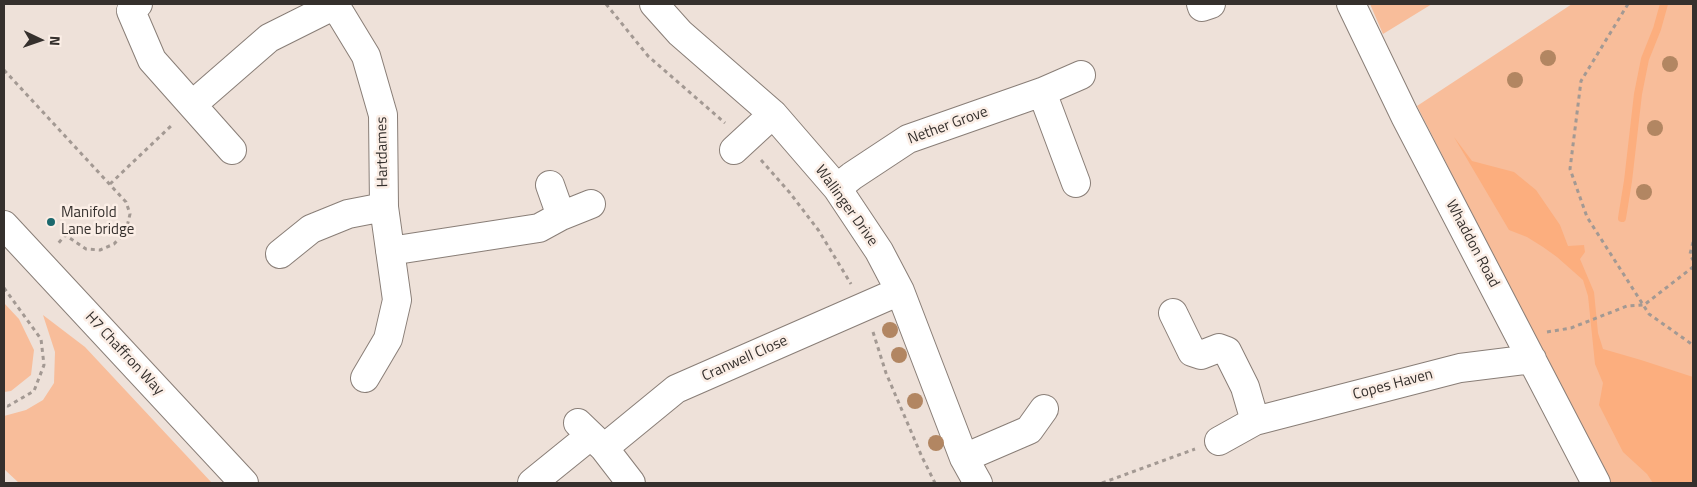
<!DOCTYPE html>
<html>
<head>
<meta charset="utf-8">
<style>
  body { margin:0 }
  #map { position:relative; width:1697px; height:487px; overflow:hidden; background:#eee1d9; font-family:"Titillium Web",sans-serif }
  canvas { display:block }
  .frame { position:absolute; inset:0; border:5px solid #35302d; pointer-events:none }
  .north { position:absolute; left:15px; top:15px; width:50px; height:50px; -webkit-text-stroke:4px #fbeee6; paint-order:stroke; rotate:93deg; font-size:14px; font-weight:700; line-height:20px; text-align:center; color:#35302d }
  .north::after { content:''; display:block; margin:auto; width:18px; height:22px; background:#35302d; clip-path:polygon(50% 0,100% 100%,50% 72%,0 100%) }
</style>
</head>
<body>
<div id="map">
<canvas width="1697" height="487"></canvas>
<div class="frame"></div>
<div class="north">N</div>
</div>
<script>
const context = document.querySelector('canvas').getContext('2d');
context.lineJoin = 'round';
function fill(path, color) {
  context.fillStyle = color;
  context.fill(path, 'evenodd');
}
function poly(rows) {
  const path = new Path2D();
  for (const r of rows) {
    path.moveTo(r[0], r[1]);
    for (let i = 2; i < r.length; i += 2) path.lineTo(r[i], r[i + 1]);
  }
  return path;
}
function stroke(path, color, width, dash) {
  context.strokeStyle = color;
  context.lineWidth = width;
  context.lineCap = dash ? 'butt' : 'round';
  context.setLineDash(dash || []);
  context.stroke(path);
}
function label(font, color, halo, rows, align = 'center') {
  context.font = font + ' "Titillium Web",sans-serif';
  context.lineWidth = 5;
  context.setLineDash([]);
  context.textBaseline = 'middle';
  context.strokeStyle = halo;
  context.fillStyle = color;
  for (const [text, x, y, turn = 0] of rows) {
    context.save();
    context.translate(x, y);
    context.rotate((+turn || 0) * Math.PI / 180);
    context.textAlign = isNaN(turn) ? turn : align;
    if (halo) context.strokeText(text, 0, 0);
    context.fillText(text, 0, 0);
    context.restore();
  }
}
const green = poly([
  [1370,4,1432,4,1383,34],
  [1572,4,1693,4,1693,483,1610,483,1417,106],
  [4,303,19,319,34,350,31,375,11,391,4,392],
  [43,315,85,347,212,483,19,483,4,469,4,416,26,410,43,400,54,383,55,352]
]);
const water = poly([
  [1454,137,1472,161,1514,172,1536,190,1560,225,1568,246,1584,245,1585,252,1580,259,1594,292,1598,333,1603,349,1641,360,1693,377,1693,483,1653,483,1647,474,1623,452,1599,405,1603,383,1595,364,1588,296,1583,280,1557,257,1543,247,1527,237,1509,230]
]);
const stream = poly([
  [1622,218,1628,181,1638,94,1645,59,1657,29,1664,4]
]);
const path = poly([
  [606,4,648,56,725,123],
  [1628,4,1581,81,1570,169,1587,217,1649,314,1693,345],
  [4,70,126,202,130,214,126,231,114,244,100,250,86,249,65,235,57,245],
  [761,160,790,193,819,231,851,284],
  [110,184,173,124],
  [1693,242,1690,254,1693,260],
  [4,288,41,339,44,365,34,391,8,406,4,405],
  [873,332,886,373,922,457,935,483],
  [1547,332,1571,328,1627,306,1644,305,1693,267],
  [1102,483,1195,449]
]);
const minor = poly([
  [138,4,131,11,152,60,192,105],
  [654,4,680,33,773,114,837,188,879,251,900,291,964,458,978,483],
  [1201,4,1202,7,1211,4],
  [1351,4,1405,116,1596,483],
  [335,5,366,56,383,115,384,207,397,300,388,339,365,378],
  [1042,92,1076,183],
  [232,150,192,105,269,38,335,5,334,4],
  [734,150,773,114],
  [550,185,561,216],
  [837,188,852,176,908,139,1042,92,1081,75],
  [4,225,244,483],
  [390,251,539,228,561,216,591,204],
  [280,254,311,229,348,214,384,207],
  [1173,313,1192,352,1201,355,1219,348,1227,351,1245,387,1255,421],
  [578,423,604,448,631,483],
  [1219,441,1255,421,1460,368,1532,359],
  [604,448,676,389,900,291],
  [964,458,1029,430,1044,409],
  [532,483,590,436]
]);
const trees = [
  [1548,58],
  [1670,64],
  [1515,80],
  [1655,128],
  [1644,192],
  [890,330],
  [899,355],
  [915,401],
  [936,443]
];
const markers = [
  [51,222,5,"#1b686d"]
];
const streetNames = [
  ["Nether Grove",948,126,-20],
  ["Hartdames",383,152,-91],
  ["Wallinger Drive",846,206,54],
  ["Whaddon Road",1472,244,62],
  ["H7 Chaffron Way",124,354,47],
  ["Cranwell Close",745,359,-24],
  ["Copes Haven",1393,385,-15]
];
const poiNames = [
  ["Manifold",61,213],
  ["Lane bridge",61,230]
];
fill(green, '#f8bd9a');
fill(water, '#fcae7e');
stroke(stream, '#fcae7e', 8);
stroke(minor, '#897e77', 30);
stroke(path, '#a39993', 3, [4, 4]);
stroke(minor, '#fff', 28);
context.fillStyle = '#b28662';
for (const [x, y] of trees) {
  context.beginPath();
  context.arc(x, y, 8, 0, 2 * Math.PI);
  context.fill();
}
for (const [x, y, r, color] of markers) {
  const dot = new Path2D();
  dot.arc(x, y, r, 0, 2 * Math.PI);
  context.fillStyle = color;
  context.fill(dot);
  stroke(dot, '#fbeee6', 2);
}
label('15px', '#35302d', '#fbeee6', streetNames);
label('15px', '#35302d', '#fbeee6', poiNames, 'left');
</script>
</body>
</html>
